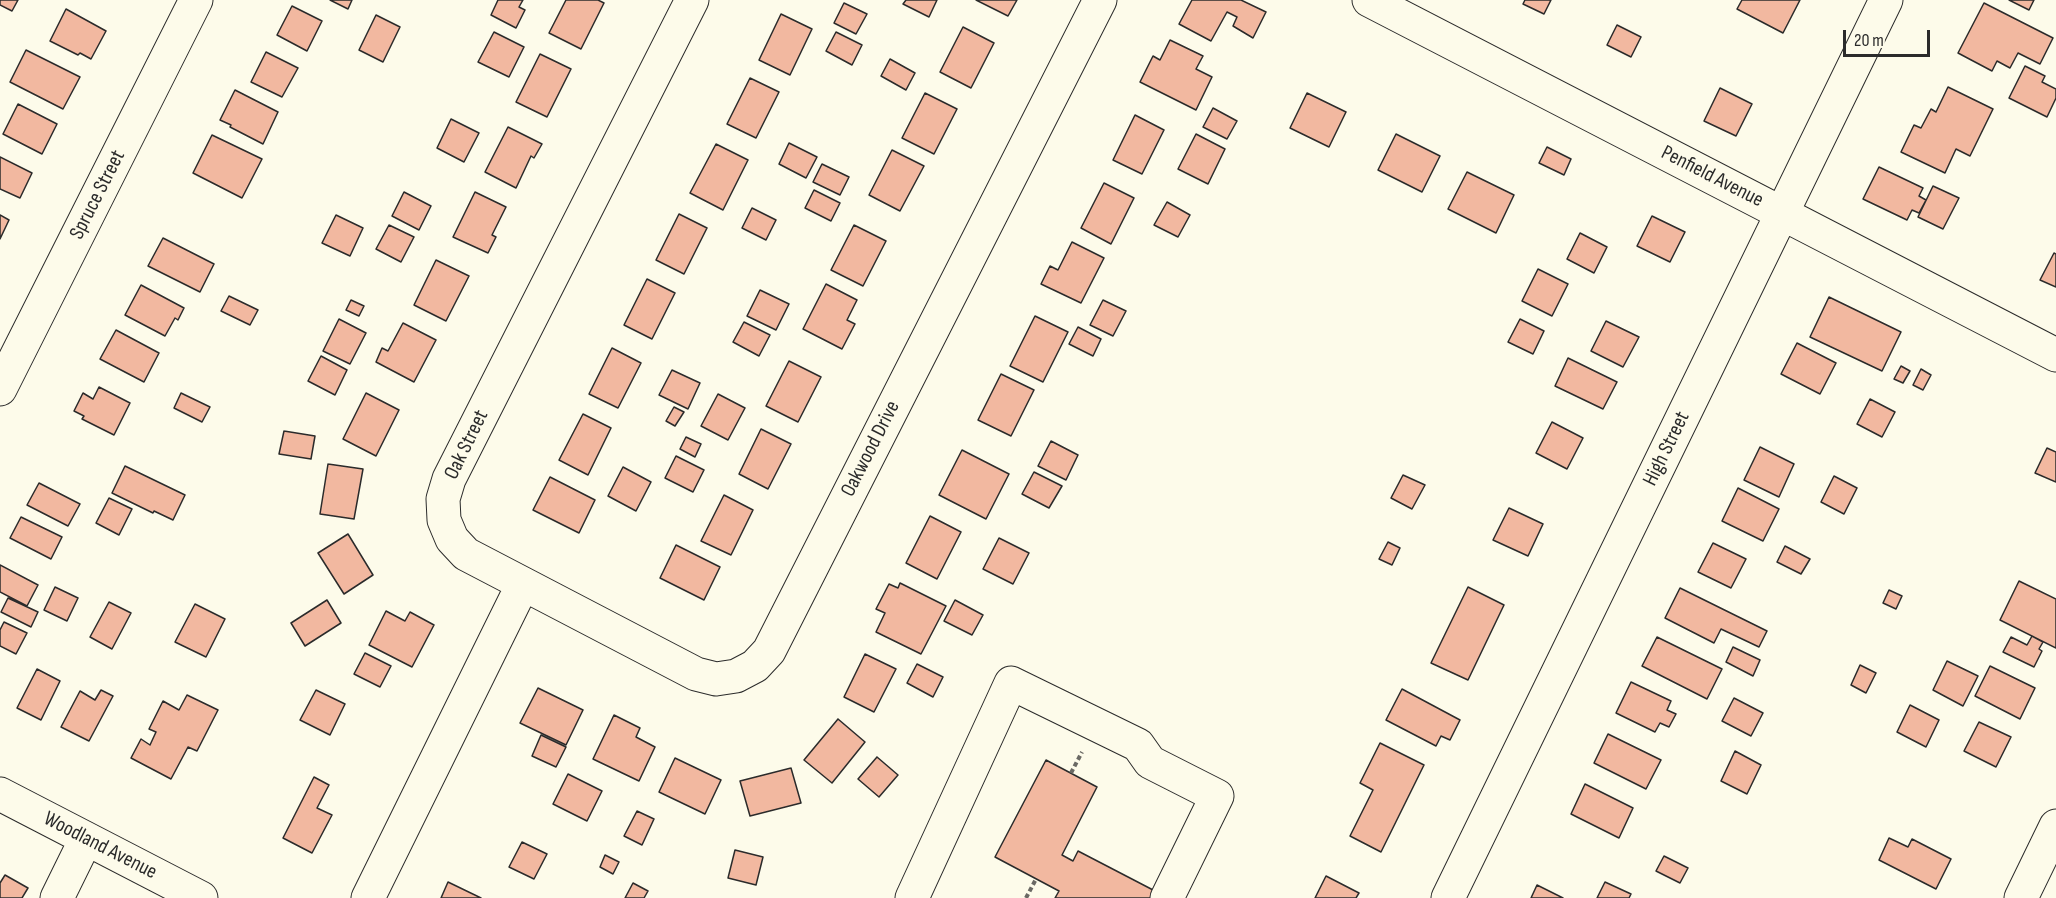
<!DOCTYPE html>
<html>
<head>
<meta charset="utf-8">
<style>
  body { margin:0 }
  #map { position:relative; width:2056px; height:898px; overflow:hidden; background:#fdfbea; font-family:"Sofia Sans Condensed",sans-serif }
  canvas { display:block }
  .scale { position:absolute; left:1843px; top:30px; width:87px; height:27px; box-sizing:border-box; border:3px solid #2b2b2b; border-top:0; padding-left:8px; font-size:18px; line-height:21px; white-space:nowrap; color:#2b2b2b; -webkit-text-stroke:4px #fdfbea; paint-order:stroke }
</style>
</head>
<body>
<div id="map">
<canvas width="2056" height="898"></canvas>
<div class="scale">20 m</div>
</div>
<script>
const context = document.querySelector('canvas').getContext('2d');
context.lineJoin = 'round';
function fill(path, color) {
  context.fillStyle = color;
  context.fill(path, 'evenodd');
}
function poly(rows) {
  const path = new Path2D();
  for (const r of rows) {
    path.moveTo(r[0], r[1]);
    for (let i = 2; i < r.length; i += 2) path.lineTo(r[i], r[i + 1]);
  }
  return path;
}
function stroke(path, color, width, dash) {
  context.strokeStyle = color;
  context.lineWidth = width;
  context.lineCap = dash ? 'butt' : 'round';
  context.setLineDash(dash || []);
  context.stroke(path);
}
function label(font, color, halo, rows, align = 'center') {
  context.font = font + ' "Sofia Sans Condensed",sans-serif';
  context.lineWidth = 4.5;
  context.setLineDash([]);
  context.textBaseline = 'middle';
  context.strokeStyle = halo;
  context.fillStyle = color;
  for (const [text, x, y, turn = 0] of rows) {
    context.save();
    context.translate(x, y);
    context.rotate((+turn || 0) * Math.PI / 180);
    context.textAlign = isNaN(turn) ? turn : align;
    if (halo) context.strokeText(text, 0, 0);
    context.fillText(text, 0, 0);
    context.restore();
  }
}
const building = poly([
  [0,0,18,0,12,11,0,5,0,0],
  [330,0,352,0,348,9,330,0],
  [498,0,523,0,519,7,525,10,516,28,491,15,498,0],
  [566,0,598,0,604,3,581,49,549,33,566,0],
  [906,0,937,0,929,17,903,4,906,0],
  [976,0,1017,0,1008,16,976,0],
  [1192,0,1241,0,1266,12,1253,38,1233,26,1237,17,1227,12,1211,41,1179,24,1192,0],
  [1525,0,1551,0,1544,14,1523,4,1525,0],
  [1742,0,1800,0,1783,33,1737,9,1742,0],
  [2009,0,2034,0,2029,10,2009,0],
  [844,3,867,14,856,34,834,23,844,3],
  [1984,3,2053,38,2040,64,2018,53,2010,68,1997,61,1992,71,1958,53,1984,3],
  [292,6,322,21,307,51,277,35,292,6],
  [66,9,106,31,91,59,80,53,78,55,50,41,66,9],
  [781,14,812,29,790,75,759,60,781,14],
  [376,15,400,27,383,62,359,50,376,15],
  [1617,25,1641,37,1631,57,1607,45,1617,25],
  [963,27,994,43,971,88,940,72,963,27],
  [494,32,524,47,509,77,478,62,494,32],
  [836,32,862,45,852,65,826,51,836,32],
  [1170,40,1203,56,1196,69,1212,77,1196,110,1140,82,1153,56,1160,60,1170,40],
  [26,50,80,77,63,109,10,82,26,50],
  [266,52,298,68,282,97,251,82,266,52],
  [540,54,571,69,547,117,516,102,540,54],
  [890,59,915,73,906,90,881,76,890,59],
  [2025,66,2045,76,2042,82,2056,89,2056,98,2047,117,2009,98,2025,66],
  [750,78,779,92,756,138,727,124,750,78],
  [1948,87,1993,109,1970,156,1956,149,1945,173,1901,152,1914,125,1921,128,1931,109,1936,112,1948,87],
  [1720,88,1752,104,1736,136,1704,121,1720,88],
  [235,90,278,112,263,144,230,127,231,125,220,120,235,90],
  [925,93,957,109,934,154,902,138,925,93],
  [1307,93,1346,112,1329,147,1290,128,1307,93],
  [18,104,57,124,42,154,3,134,18,104],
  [1213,108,1237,121,1227,139,1203,127,1213,108],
  [1135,115,1164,130,1142,174,1113,160,1135,115],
  [451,119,479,133,464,162,437,148,451,119],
  [508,127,542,144,534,158,531,156,516,188,485,172,508,127],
  [1196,134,1225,149,1208,184,1178,169,1196,134],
  [1396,134,1440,156,1422,192,1378,170,1396,134],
  [212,135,262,159,242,198,193,173,212,135],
  [789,143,817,157,806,178,779,164,789,143],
  [716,144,748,160,723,210,690,193,716,144],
  [1547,147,1571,159,1564,175,1539,163,1547,147],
  [892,150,924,166,900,211,869,195,892,150],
  [0,157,32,173,20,198,0,189,0,157],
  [822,164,849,177,840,195,813,182,822,164],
  [1879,167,1923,188,1919,196,1926,200,1919,213,1912,210,1907,220,1863,199,1879,167],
  [1467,172,1514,195,1496,233,1448,209,1467,172],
  [1104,183,1134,198,1111,244,1081,228,1104,183],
  [1933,186,1959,198,1943,229,1918,217,1933,186],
  [814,190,840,203,831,221,805,208,814,190],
  [404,192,431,206,419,230,392,216,404,192],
  [475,192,506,207,492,235,496,237,488,253,453,237,475,192],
  [1167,202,1190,215,1178,237,1154,225,1167,202],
  [752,208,776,220,766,240,742,228,752,208],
  [679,214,707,228,684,274,656,260,679,214],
  [0,215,9,220,0,239,0,215],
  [336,215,363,228,350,256,322,243,336,215],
  [1652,216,1685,232,1670,262,1637,246,1652,216],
  [389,225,414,237,401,262,376,249,389,225],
  [854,225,886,241,863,286,831,270,854,225],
  [1580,233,1607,247,1594,273,1567,259,1580,233],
  [163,238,214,264,200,292,148,266,163,238],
  [1072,242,1104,258,1081,303,1041,284,1050,266,1058,270,1072,242],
  [2054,253,2056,254,2056,287,2040,280,2054,253],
  [436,260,469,276,446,321,414,305,436,260],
  [1538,269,1568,284,1552,316,1522,301,1538,269],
  [647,279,675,293,652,339,624,325,647,279],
  [826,284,857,300,847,320,855,324,842,349,803,329,826,284],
  [141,285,184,308,178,320,175,318,165,336,125,315,141,285],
  [760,290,789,304,776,330,747,316,760,290],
  [229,296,258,310,250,325,221,311,229,296],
  [1829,297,1901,332,1882,371,1810,337,1829,297],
  [351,300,364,306,359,316,346,310,351,300],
  [1103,300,1126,311,1113,336,1090,325,1103,300],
  [1035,316,1068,332,1043,382,1010,366,1035,316],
  [339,319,366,333,350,364,323,351,339,319],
  [1520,319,1544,331,1533,354,1508,342,1520,319],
  [1606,321,1639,337,1623,367,1591,351,1606,321],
  [744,322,770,335,759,356,733,342,744,322],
  [403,323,436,340,414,382,376,362,382,348,388,351,403,323],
  [1078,327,1101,339,1093,356,1069,344,1078,327],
  [116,330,159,353,144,382,100,359,116,330],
  [1797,343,1836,363,1820,394,1781,374,1797,343],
  [612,348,641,363,618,408,589,394,612,348],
  [321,356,347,370,335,395,308,381,321,356],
  [1568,358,1617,382,1603,409,1555,386,1568,358],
  [789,361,821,377,798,422,766,406,789,361],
  [1901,366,1910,371,1903,383,1894,379,1901,366],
  [1921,369,1931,375,1923,390,1913,385,1921,369],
  [672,370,700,383,688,409,659,395,672,370],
  [1001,374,1034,390,1011,436,978,420,1001,374],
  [99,387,130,403,114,435,82,419,84,416,74,411,83,393,93,399,99,387],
  [181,393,210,407,202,422,174,408,181,393],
  [366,393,399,410,376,456,343,439,366,393],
  [718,394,745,408,728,440,701,426,718,394],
  [1870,399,1895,412,1882,437,1857,424,1870,399],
  [674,407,684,412,675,426,666,421,674,407],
  [583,414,611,428,588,475,559,460,583,414],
  [1552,422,1583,438,1567,469,1536,453,1552,422],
  [761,429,791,444,768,489,739,474,761,429],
  [284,431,315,436,311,459,279,454,284,431],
  [686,437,701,444,695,457,680,449,686,437],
  [1051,441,1078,455,1066,480,1038,466,1051,441],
  [1760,447,1794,464,1779,497,1744,480,1760,447],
  [2047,448,2056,452,2056,482,2035,473,2047,448],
  [962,450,1009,474,986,519,939,495,962,450],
  [676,456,704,470,693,492,665,478,676,456],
  [328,464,363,469,354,519,320,514,328,464],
  [125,466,185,495,173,520,154,511,153,513,112,493,125,466],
  [623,467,651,482,636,511,608,496,623,467],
  [1034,472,1062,486,1049,508,1022,494,1034,472],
  [1403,475,1425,485,1412,509,1391,498,1403,475],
  [1834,476,1857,488,1844,514,1821,502,1834,476],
  [550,477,595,500,579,533,533,510,550,477],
  [39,483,80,504,68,526,27,505,39,483],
  [1738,488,1779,509,1763,541,1722,521,1738,488],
  [724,495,753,510,731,555,701,541,724,495],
  [109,498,132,509,119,535,96,523,109,498],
  [1509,508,1543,524,1528,556,1493,540,1509,508],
  [930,516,961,532,937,579,906,563,930,516],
  [21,517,62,537,51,559,10,538,21,517],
  [348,534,373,575,344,594,318,553,348,534],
  [999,538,1029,553,1013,584,983,569,999,538],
  [1388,542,1400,548,1392,565,1379,559,1388,542],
  [1713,543,1746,559,1731,588,1698,572,1713,543],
  [676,545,720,567,704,600,660,578,676,545],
  [1785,546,1810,559,1801,574,1777,562,1785,546],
  [0,565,38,585,27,606,0,592,0,565],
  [2019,581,2056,599,2056,648,2000,620,2019,581],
  [900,583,946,606,921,654,876,632,885,613,876,609,889,584,898,588,900,583],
  [55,587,78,598,67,621,44,610,55,587],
  [1468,587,1504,605,1468,680,1431,663,1468,587],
  [1680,588,1767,631,1759,647,1721,629,1714,643,1665,618,1680,588],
  [1889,590,1902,596,1896,609,1883,603,1889,590],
  [8,598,38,612,31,627,1,612,8,598],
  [327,600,341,623,305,646,291,623,327,600],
  [955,600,983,615,972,635,944,621,955,600],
  [109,602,131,613,112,649,90,637,109,602],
  [195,604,225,619,206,657,175,642,195,604],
  [386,611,405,621,410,612,434,625,412,667,369,645,386,611],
  [4,622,27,633,16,654,0,646,0,630,4,622],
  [2032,636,2043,642,2039,649,2042,651,2034,667,2003,652,2011,637,2027,645,2032,636],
  [1657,637,1722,669,1707,699,1642,666,1657,637],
  [1733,647,1760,660,1753,676,1726,662,1733,647],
  [365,653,391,666,380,687,354,674,365,653],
  [865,654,896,669,874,712,844,697,865,654],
  [1947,661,1978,676,1963,706,1933,690,1947,661],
  [917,664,943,677,933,697,907,683,917,664],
  [1860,665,1876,673,1866,693,1851,685,1860,665],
  [1990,666,2035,688,2020,719,1975,696,1990,666],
  [37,669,60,681,41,720,17,708,37,669],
  [1631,682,1671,701,1667,710,1676,714,1669,727,1660,723,1655,732,1616,713,1631,682],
  [538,688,583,710,566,745,520,723,538,688],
  [1402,689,1460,720,1450,740,1441,736,1436,746,1386,720,1402,689],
  [101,690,113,696,89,741,61,727,80,691,95,700,101,690],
  [316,690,345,704,330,735,300,720,316,690],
  [187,695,218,710,197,751,188,747,171,779,131,758,141,739,150,745,156,732,149,729,163,701,179,710,187,695],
  [1734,698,1763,713,1751,736,1722,721,1734,698],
  [1910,705,1939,720,1926,747,1897,732,1910,705],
  [614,715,640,728,636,737,655,747,639,781,593,759,614,715],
  [838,719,865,742,832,783,804,760,838,719],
  [1979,722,2011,737,1996,767,1964,751,1979,722],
  [1608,734,1661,760,1646,789,1594,763,1608,734],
  [541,735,566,747,556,767,532,756,541,735],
  [1380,743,1424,765,1381,852,1350,836,1373,790,1360,783,1380,743],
  [1735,751,1761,765,1747,794,1721,781,1735,751],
  [877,757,898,775,879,797,858,779,877,757],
  [675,758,721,780,705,814,659,792,675,758],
  [1046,760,1097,787,1062,855,1073,861,1078,851,1155,891,1151,898,1055,898,1059,891,995,857,1046,760],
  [791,768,801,803,750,816,740,781,791,768],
  [568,774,602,791,587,821,553,804,568,774],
  [314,777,329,785,317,808,332,815,312,853,283,838,314,777],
  [1585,784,1633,808,1619,838,1571,814,1585,784],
  [637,811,654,819,642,845,624,836,637,811],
  [1889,838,1908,847,1912,839,1951,859,1936,889,1879,860,1889,838],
  [522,842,547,854,534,879,509,867,522,842],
  [735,850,763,857,756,885,728,878,735,850],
  [605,855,619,862,613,874,600,867,605,855],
  [1664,856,1688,868,1680,883,1656,871,1664,856],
  [5,875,28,888,22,898,0,898,0,883,5,875],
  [1326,876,1359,893,1356,898,1315,898,1326,876],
  [448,882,481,898,441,898,448,882],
  [1605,882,1631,894,1629,898,1597,898,1605,882],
  [633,883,648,891,644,898,625,898,633,883],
  [1537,885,1563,898,1531,898,1537,885]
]);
const path = poly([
  [1071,773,1082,752],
  [1026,898,1036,879]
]);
const minor = poly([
  [692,0,449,479,443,499,444,520,452,539,466,554,696,674,716,679,736,676,755,666,769,651,1100,0],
  [1369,0,2056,355],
  [0,389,196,0],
  [0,794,201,898],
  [57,898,86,839],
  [368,898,523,584],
  [912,898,1011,683,1138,745,1150,762,1217,796,1167,898],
  [1448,898,1886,0],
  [2021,898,2056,826]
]);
const streetNames = [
  ["Penfield Avenue",1712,177,27],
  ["Spruce Street",98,195,-63],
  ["Oak Street",467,445,-64],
  ["Oakwood Drive",871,449,-63],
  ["High Street",1667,449,-64],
  ["Woodland Avenue",100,846,27]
];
fill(building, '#f2b8a0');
stroke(building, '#2b2b2b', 1.5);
stroke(minor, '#2b2b2b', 35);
stroke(path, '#6a6964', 4, [4.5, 3]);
stroke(minor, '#fdfbea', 33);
label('21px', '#2b2b2b', '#fdfbea', streetNames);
</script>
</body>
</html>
